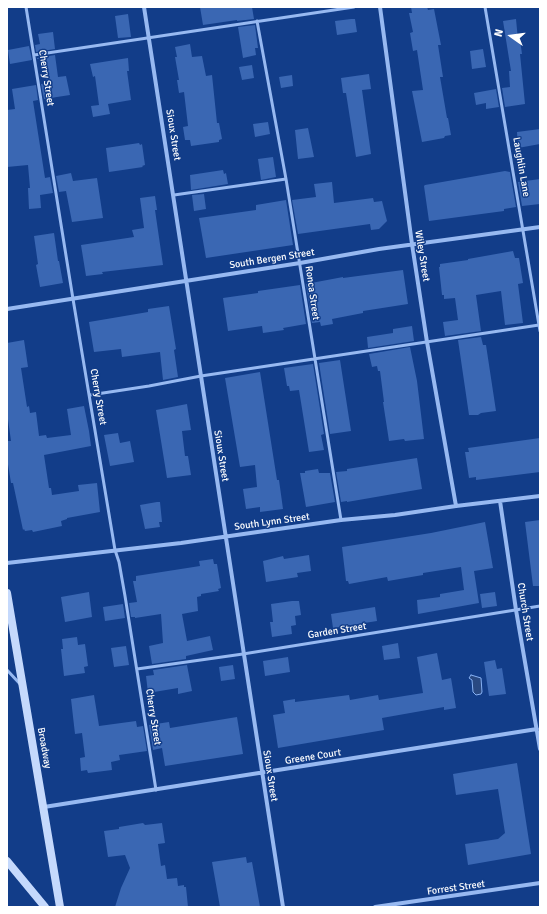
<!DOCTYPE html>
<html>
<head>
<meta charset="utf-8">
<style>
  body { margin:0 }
  #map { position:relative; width:547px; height:914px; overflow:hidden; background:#123d89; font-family:Signika,sans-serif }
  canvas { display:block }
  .frame { position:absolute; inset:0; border:8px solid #fff; pointer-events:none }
  .north { position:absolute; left:491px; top:16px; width:40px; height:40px; -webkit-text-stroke:3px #123d89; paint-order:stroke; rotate:284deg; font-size:11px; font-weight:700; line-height:16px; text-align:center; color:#fff }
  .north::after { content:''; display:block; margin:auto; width:14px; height:18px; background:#fff; clip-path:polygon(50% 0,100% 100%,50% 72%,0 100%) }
</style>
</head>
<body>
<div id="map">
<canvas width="547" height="914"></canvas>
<div class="frame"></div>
<div class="north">N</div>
</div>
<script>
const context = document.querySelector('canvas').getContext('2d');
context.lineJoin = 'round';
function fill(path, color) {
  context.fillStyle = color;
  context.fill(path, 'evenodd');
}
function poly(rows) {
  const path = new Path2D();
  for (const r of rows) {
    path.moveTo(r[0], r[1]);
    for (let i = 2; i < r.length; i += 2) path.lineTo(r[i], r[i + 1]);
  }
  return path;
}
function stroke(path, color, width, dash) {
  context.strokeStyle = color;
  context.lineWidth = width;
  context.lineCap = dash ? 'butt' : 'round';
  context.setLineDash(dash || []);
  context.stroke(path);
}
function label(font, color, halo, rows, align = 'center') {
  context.font = font + ' Signika,sans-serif';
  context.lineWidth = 3;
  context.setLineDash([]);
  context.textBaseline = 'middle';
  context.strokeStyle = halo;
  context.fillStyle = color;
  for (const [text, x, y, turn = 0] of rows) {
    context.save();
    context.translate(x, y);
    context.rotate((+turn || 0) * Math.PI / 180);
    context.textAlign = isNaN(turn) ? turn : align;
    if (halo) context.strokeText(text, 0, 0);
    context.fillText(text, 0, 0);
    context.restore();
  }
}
const water = poly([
  [471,675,481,678,482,692,481,694,476,695,473,692,472,680,469,678,471,675]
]);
const building = poly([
  [200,7,252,7,254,19,237,21,237,20,203,25],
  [411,7,427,7,428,10,434,9,441,45,438,45,443,77,440,77,447,118,448,118,451,135,445,136,444,138,422,142,412,91,423,90,417,50,413,51,410,33,413,32,409,13,412,13],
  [128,14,131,37,118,38,115,16],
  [351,19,355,19,357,32,337,35,335,21],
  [516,19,518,40,520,40,522,54,520,54,525,104,505,107,502,88,510,87,509,71,511,71,503,21],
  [255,25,258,48,255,48,256,55,243,58,238,27],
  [53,32,55,49,36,52,35,45,40,44,38,34],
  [190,44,192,57,202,56,206,76,212,75,217,123,219,123,222,139,219,140,219,142,191,146,190,140,185,140,183,127,188,126,184,92,179,93,177,80,179,80,175,57,177,57,175,47],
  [29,46,32,60,10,64,8,50],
  [483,49,486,67,472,69,470,51],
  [55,55,58,77,66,76,70,95,44,99,41,84,47,83,44,58,37,59,37,58],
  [128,58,129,71,127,71,131,100,108,104,110,114,93,117,91,106,99,105,95,76,93,77,90,64],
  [252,65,254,78,242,80,239,67],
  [369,74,371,89,362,90,371,154,356,157,346,93,343,93,341,78],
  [292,75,293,86,281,88,279,77],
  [36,85,38,100,33,101,45,178,50,177,53,193,40,195,41,208,29,209,28,188,30,188,28,165,7,167,7,110,15,109,12,89],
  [496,89,499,107,486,109,486,103,476,105,474,93],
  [268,122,270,134,255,137,253,124],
  [308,128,314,157,298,159,295,130],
  [540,129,540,144,518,148,517,132],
  [139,143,140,145,142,144,145,165,142,166,143,167,109,172,106,148],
  [273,157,276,177,261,180,258,159],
  [223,170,224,174,226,173,228,184,191,190,190,175],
  [505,171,510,172,516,207,504,209,504,211,429,221,424,186,425,185],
  [71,173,73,181,97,178,103,218,72,222,66,191,59,192,56,176],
  [540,179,540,204,522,206,518,182],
  [332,182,334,203,373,198,374,202,382,201,387,221,379,229,371,230,370,224,298,234,292,200,316,197,314,184],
  [204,194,206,209,194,211,192,195],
  [155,196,157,210,155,210,163,265,102,272,103,274,86,276,81,245,134,237,132,230,144,228,140,198],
  [286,200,293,245,206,258,199,218,256,210,256,205],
  [54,233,58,261,59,261,63,283,40,287,36,265,38,264,34,236],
  [513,251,515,258,519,258,523,283,518,284,523,323,505,325,501,291,476,295,481,331,445,336,443,322,458,320,455,298,444,299,444,295,442,295,439,267,440,267,440,264,468,260,468,259],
  [403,270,408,304,363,311,363,313,332,319,333,324,321,326,320,322,312,323,306,284,343,277,343,278],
  [300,285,306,324,283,328,284,330,263,333,262,326,228,331,223,298,258,293,258,291],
  [169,306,176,349,174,350,178,377,163,380,160,352,122,357,121,349,94,352,89,322,148,312,148,309],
  [412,326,414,341,368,348,367,337,393,333,393,329],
  [481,337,483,345,486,345,496,411,481,413,478,415,469,415,458,340],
  [24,340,28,367,21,368,27,407,29,406,30,413,36,412,39,436,46,435,47,438,71,435,67,409,84,406,89,431,91,446,44,455,49,488,51,488,52,495,79,491,78,485,97,483,100,512,67,518,67,519,61,521,62,526,33,532,32,530,25,531,24,529,23,530,13,483,11,483,7,458,7,441,11,441,7,412,7,343],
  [410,347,417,381,424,439,405,441,404,439,389,441,383,402,384,402,380,371,378,371,377,366,372,367,369,354],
  [340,360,351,431,330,434,319,363],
  [313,364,324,434,321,435,324,450,309,452,299,390,290,391,289,386,287,386,284,368],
  [260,372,277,480,279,480,283,509,260,512,260,507,246,509,243,489,257,487,255,465,240,467,225,378],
  [187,404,191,430,182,431,185,456,188,456,191,475,167,478,156,410],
  [118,433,120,443,130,441,134,462,110,466,104,435],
  [540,438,540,472,476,480,476,477,469,478,465,452,469,452,468,448],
  [417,458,422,489,347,502,347,501,341,502,336,472,347,471,347,469],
  [318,469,319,473,330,473,335,502,306,507,300,473,305,473,305,471],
  [157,502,160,502,162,522,159,522,160,527,145,529,140,505],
  [540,520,540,586,533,586,525,522],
  [485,522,493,568,474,571,479,603,418,614,417,600,440,597,440,594,464,590,461,567,423,573,423,575,388,581,387,577,349,584,348,581,346,581,342,547,431,533],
  [309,555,311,571,297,573,298,577,266,582,263,561,283,556,284,559],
  [213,559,214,564,217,564,221,588,218,589,219,591,201,594,201,596,197,597,198,611,182,614,187,641,210,636,213,650,186,656,186,659,152,664,149,646,163,643,161,614,135,618,135,617,131,617,129,603,137,602,133,581,136,581,136,576,200,566,199,561],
  [89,592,92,617,65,622,61,597],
  [495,592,497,606,482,608,480,594],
  [292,601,299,601,301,615,295,616,296,625,291,626,292,634,272,637,270,622,273,622,271,604],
  [123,604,125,618,105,621,103,607],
  [375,607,377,621,333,628,331,614],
  [77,637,78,645,85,644,88,666,84,667,85,673,64,676,61,649,63,649,62,639],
  [398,643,400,658,384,660,382,646],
  [126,646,129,665,114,667,111,648],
  [437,653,442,680,451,678,456,708,444,710,444,707,382,718,384,730,278,748,273,715,285,713,283,701,295,699,295,702,349,695,350,700,378,695,379,700,423,693,417,657],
  [288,657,290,672,265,676,263,661],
  [495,660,497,669,502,668,506,694,489,696,484,662],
  [187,665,192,691,178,694,178,688,148,693,146,676,154,675,153,670],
  [233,665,235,679,221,681,219,667],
  [94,695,99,726,136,721,137,727,143,726,147,751,119,755,120,760,111,762,112,770,88,773,87,770,81,771,80,758,85,757,82,733,75,734,71,699],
  [237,717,243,754,165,766,162,748,153,750,149,725,169,722,170,728],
  [517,763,531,854,468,865,465,844,498,839,505,833,498,789,456,795,453,774],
  [143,823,145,825,162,823,165,843,158,844,161,866,165,865,167,879,177,878,178,886,184,885,184,887,186,887,188,907,115,907,121,888,130,868,125,855,108,857,104,831,119,829,119,827],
  [246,857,247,863,252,862,260,907,220,907,212,862]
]);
const service = poly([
  [26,7,73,299,115,550,119,562,125,596,156,790],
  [485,7,540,331],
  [257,21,286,179,341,520],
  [34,55,354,7],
  [174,195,286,179],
  [90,395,149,386,201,376,539,325],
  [137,669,243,654,540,606],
  [7,670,21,685]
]);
const minor = poly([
  [144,7,283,907],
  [380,7,412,244,427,342,456,506],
  [7,309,300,263,379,249,540,227],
  [500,501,516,610,540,749],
  [7,563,181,543,341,520,395,515,456,506,540,496],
  [44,807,537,729],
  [375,907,540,883]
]);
const secondary = poly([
  [7,593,60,907],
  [7,861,45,907]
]);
const streetNames = [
  ["Cherry Street",46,78,81],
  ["Sioux Street",173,135,81],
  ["Laughlin Lane",521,167,80],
  ["Wiley Street",422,256,81],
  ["South Bergen Street",272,259,-9],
  ["Ronca Street",312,293,82],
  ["Cherry Street",98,397,80],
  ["Sioux Street",221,456,81],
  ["South Lynn Street",272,522,-8],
  ["Church Street",525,612,81],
  ["Garden Street",337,631,-9],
  ["Cherry Street",153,717,81],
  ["Broadway",44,748,80],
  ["Greene Court",313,757,-9],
  ["Sioux Street",270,776,81],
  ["Forrest Street",456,888,-8]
];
fill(water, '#294982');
stroke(water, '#88b2f4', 1);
fill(building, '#3a67b3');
stroke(service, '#97b9f1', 3);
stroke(minor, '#97b9f1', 4);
stroke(secondary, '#c5d9fc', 8);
label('10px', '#fff', '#123d89', streetNames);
</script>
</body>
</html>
